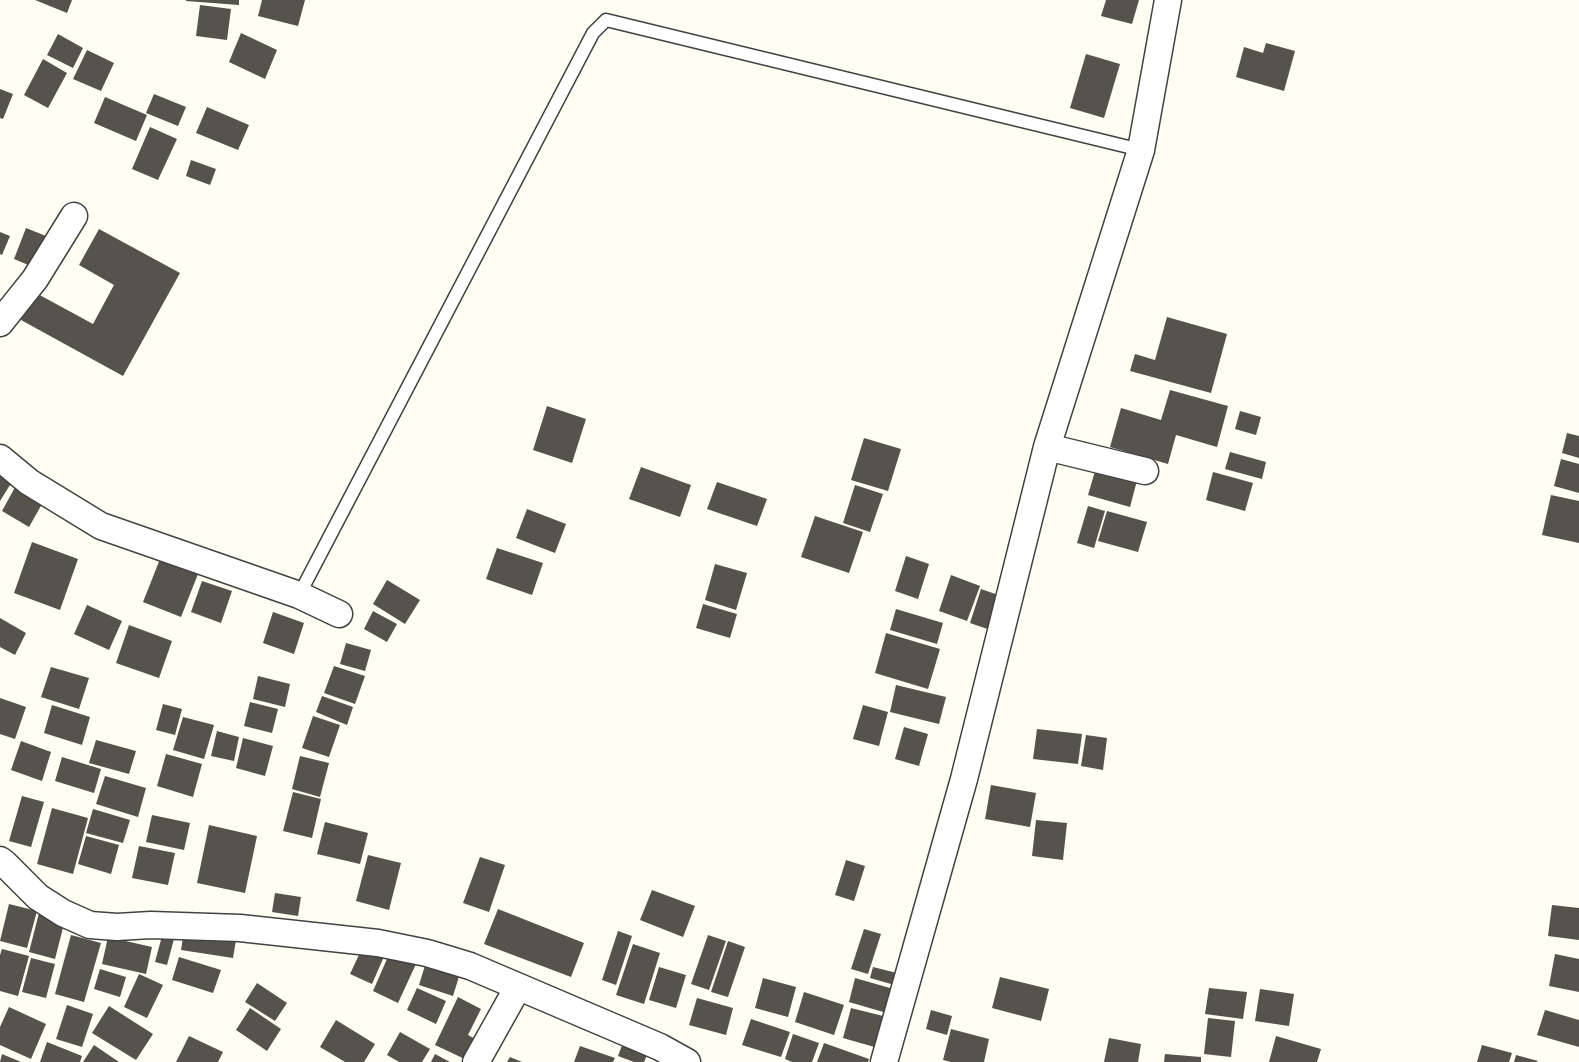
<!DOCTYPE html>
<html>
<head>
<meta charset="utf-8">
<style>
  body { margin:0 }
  canvas { display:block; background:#fefef2 }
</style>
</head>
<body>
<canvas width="1579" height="1062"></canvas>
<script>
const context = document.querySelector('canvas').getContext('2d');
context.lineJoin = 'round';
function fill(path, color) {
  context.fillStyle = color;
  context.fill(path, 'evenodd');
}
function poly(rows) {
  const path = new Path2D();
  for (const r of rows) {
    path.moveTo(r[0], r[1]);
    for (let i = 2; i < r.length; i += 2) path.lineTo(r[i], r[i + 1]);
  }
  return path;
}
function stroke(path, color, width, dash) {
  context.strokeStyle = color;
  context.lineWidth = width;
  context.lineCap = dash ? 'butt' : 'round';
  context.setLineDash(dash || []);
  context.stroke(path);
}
const building = poly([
  [35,0,72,0,67,13],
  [186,0,239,0,239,5,186,1],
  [262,0,305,0,298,26,258,16],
  [1106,0,1139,0,1132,24,1101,16],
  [200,5,231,9,227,40,196,36],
  [241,33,277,50,265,79,229,62],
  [58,34,83,48,73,68,47,55],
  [1266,43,1295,51,1284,91,1236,77,1244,47,1263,53],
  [87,50,114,63,101,91,73,79],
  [1086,54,1120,64,1104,118,1070,108],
  [43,59,67,73,48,108,24,95],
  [0,89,13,94,3,119,0,118],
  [154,94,186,107,178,126,146,113],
  [105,97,147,115,136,141,94,123],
  [207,107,249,125,238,150,196,133],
  [150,127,177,139,158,180,132,169],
  [191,160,216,169,210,185,186,176],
  [26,228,51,238,38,269,14,259],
  [99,229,180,273,123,376,21,320,36,293,93,324,114,285,79,265],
  [0,232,10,236,2,255,0,254],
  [1167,317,1227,334,1211,393,1130,371,1135,354,1155,360],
  [1170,390,1228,406,1217,447,1176,435,1168,464,1110,447,1121,408,1161,420],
  [547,406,586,419,572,463,533,450],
  [1240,411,1261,417,1256,435,1235,429],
  [1567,433,1579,436,1579,458,1562,453],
  [864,438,901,449,888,491,851,480],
  [1230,452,1266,462,1262,479,1225,469],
  [1561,459,1579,464,1579,493,1554,486],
  [1098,461,1139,473,1130,507,1088,495],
  [641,467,691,485,680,517,629,499],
  [0,468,15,477,0,501],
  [1213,472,1253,483,1245,511,1206,500],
  [19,480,46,497,29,527,2,511],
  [717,482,767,499,757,526,707,509],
  [855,485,883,494,870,532,843,523],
  [1551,495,1579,501,1579,543,1542,535],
  [1088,506,1105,511,1094,548,1077,543],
  [527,509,566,524,555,553,516,538],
  [1107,511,1147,522,1138,552,1098,541],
  [815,516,863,532,849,573,801,557],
  [32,542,78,559,60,610,14,593],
  [497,548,543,563,532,595,486,579],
  [906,556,929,564,918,599,895,591],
  [160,559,198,574,181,617,143,602],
  [715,564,747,573,736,610,705,600],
  [951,575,980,586,967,621,939,611],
  [387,580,420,600,405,624,373,604],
  [202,581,232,591,221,623,191,612],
  [981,589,1007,598,996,632,970,623],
  [703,604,737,614,730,638,696,628],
  [87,605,122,621,109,650,74,634],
  [896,609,943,623,937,644,890,630],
  [373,611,397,624,387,642,364,629],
  [273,612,304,623,294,654,263,643],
  [0,618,26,633,15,655,0,647],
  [129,625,172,641,159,678,116,663],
  [886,633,940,649,928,689,875,673],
  [346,643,371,650,365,671,340,664],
  [334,666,365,676,355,704,324,693],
  [51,667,89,678,79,709,41,697],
  [258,676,290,684,285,707,253,699],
  [896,685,946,697,939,724,890,712],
  [322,696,353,707,347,725,316,712],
  [0,698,26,707,15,739,0,734],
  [250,702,278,709,272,733,244,726],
  [163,704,182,709,175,735,156,730],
  [52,705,90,717,82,745,44,733],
  [863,705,888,712,879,746,853,739],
  [313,716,340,725,329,757,302,748],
  [183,717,214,725,204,759,173,750],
  [904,727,928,734,919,766,895,759],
  [1037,729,1082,734,1078,764,1033,759],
  [217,731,239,737,234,761,211,756],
  [1086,735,1107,738,1103,770,1081,766],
  [243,738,273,746,265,776,236,768],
  [96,740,136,751,129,774,89,763],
  [21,741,51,752,42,781,11,770],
  [166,754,202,764,193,797,157,786],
  [300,756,329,763,320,797,292,789],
  [62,757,101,769,94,793,55,781],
  [105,776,146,788,138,817,96,804],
  [991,785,1036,793,1030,827,985,819],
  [293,792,321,799,312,838,283,831],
  [22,796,44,802,31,847,9,841],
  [52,808,88,818,73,874,37,864],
  [93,809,130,820,123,843,86,833],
  [152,815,190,823,184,850,146,842],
  [1036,820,1067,823,1063,860,1032,856],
  [325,822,368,833,360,864,317,854],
  [209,825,257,836,245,893,197,883],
  [86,836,119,845,111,874,78,864],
  [139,846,175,853,168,885,132,878],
  [368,855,401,863,389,910,356,901],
  [480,857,505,865,489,912,463,903],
  [846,860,865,866,854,901,835,895],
  [652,890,695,906,683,937,640,920],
  [275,893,301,897,298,916,272,912],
  [9,904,37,911,27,948,0,941],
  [1552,905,1579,908,1579,940,1548,936],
  [498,909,584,943,571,977,484,944],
  [39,913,65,920,55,959,29,952],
  [864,929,881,934,868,974,851,969],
  [184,931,236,940,233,958,181,950],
  [618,931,632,936,616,985,602,980],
  [71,935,101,943,84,1002,55,994],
  [708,935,726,941,709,990,691,984],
  [162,936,174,939,167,965,155,962],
  [108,937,152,947,146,974,102,964],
  [728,941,745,947,728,997,711,992],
  [365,942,386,952,372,984,350,974],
  [633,944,660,953,644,1004,616,995],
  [2,949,29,956,18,996,0,991,0,955],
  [390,952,416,964,398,1003,373,991],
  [1555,954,1579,959,1579,992,1549,986],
  [179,957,221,970,213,993,172,980],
  [31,958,55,964,46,998,22,992],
  [427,959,461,970,453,996,419,985],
  [659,967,686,975,676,1008,649,1000],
  [873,967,901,974,898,986,870,978],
  [100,969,126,977,120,997,94,989],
  [139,974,163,985,147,1018,124,1007],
  [1000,977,1049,989,1041,1021,992,1008],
  [763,978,796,987,788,1017,755,1008],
  [855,978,897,990,890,1014,849,1002],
  [257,983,287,1003,275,1021,245,1002],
  [417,988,446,1001,436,1024,407,1010],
  [1209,988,1247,992,1243,1019,1205,1014],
  [1260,989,1294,994,1289,1026,1255,1021],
  [804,992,844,1005,834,1035,795,1022],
  [458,997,481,1009,468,1035,479,1041,469,1061,435,1045],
  [697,998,733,1008,726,1035,689,1025],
  [67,1005,93,1014,82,1047,56,1039],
  [109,1006,153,1034,136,1060,92,1033],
  [9,1007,46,1024,31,1059,0,1045,0,1027],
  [250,1008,281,1029,267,1051,236,1030],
  [851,1008,887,1017,878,1048,843,1038],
  [931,1010,952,1016,947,1035,926,1029],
  [1545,1010,1579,1020,1579,1047,1537,1035],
  [1208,1018,1235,1021,1231,1057,1204,1054],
  [751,1019,790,1032,781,1057,742,1045],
  [336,1020,375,1044,364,1062,345,1062,320,1047],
  [951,1029,989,1039,984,1062,951,1062,943,1060],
  [400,1032,430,1049,422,1062,399,1062,387,1055],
  [793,1034,819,1043,812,1062,792,1062,785,1059],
  [626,1035,651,1046,644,1062,634,1062,618,1056],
  [189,1036,223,1052,218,1062,176,1062],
  [1276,1036,1321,1049,1317,1062,1269,1062],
  [1109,1038,1141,1044,1138,1062,1104,1062],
  [47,1042,82,1056,80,1062,40,1062],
  [824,1043,869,1059,868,1062,817,1062],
  [94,1045,119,1062,83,1062],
  [1482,1045,1512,1053,1509,1062,1477,1062],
  [580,1046,615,1058,613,1062,574,1062],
  [2,1054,21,1062,0,1062],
  [435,1054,450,1062,431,1062],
  [1165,1054,1201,1057,1201,1062,1164,1062],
  [1516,1055,1538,1061,1537,1062,1514,1062],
  [510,1057,522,1062,507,1062]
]);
const lane = poly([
  [299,595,593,33,606,20,1141,150]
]);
const street = poly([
  [0,323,35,279,74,216],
  [1047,447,1145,471],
  [0,458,29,482,101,526,299,595,339,614],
  [0,860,4,863,38,897,63,913,90,925,117,927,151,925,240,928,378,943,427,953,470,966,660,1047,687,1062],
  [476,1062,518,987],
  [884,1062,964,779,1047,447,1141,150,1168,0]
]);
fill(building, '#56524c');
stroke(lane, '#424242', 15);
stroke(street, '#424242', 29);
stroke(lane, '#fff', 12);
stroke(street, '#fff', 26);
</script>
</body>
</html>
